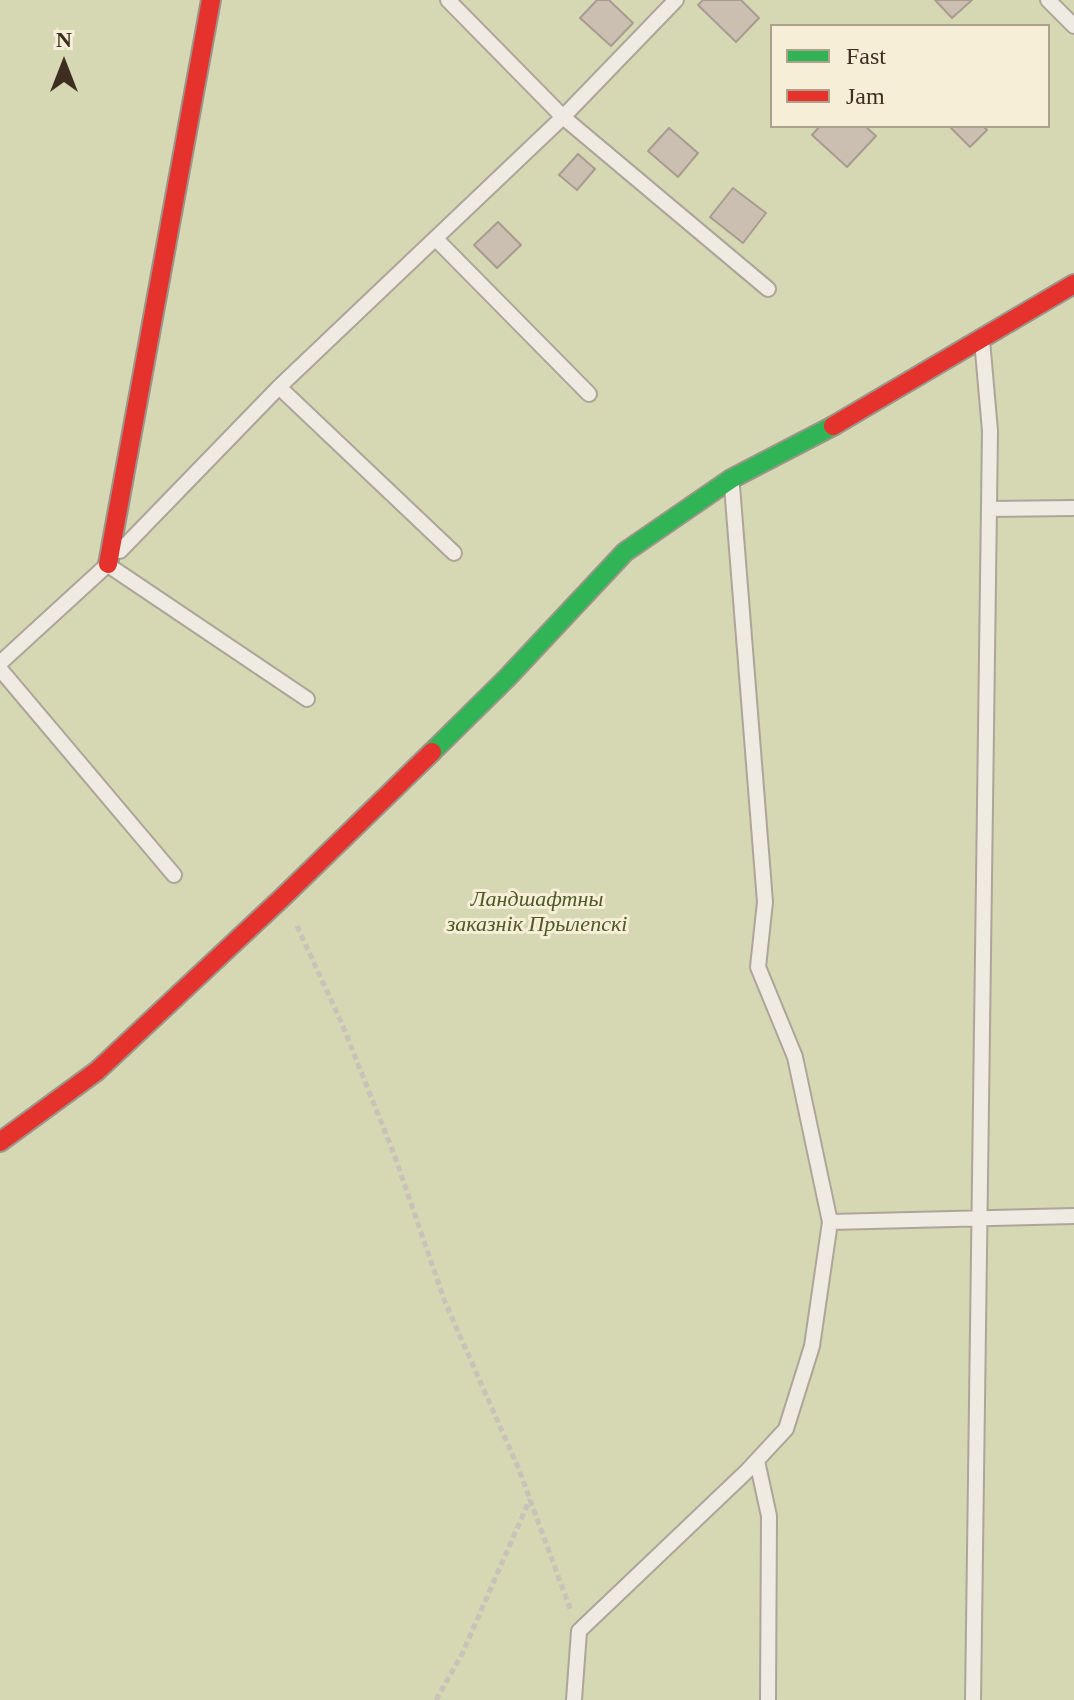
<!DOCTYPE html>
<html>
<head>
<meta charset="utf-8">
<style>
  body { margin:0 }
  #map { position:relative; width:1074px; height:1700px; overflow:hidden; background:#e7e0d1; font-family:Georgia,serif }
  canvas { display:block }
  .legend { position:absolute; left:770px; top:24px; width:280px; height:104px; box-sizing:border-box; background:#f7eed8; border:2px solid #ada18e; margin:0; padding:10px 14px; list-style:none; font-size:24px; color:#3d2e20 }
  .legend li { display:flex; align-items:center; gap:16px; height:40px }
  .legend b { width:40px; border:2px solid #ada18e }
  .north { position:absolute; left:24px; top:24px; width:80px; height:80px; -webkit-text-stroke:6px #f7eed8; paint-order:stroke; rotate:0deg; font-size:22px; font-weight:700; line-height:32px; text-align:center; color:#3d2e20 }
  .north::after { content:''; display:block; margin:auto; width:28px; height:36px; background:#3d2e20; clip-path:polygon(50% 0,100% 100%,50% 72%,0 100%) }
</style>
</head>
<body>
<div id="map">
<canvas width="1074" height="1700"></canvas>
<ul class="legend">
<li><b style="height:10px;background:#30b455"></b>Fast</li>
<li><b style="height:10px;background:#e5322d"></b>Jam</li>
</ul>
<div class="north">N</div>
</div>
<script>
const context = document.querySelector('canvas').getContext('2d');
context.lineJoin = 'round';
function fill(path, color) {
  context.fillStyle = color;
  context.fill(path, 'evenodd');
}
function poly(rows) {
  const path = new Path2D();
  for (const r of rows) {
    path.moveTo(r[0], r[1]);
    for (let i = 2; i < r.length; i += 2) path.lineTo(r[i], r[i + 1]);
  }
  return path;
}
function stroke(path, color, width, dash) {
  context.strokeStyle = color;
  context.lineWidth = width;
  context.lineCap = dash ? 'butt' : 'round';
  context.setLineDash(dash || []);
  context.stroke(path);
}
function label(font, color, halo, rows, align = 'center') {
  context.font = font + ' Georgia,serif';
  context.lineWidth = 6;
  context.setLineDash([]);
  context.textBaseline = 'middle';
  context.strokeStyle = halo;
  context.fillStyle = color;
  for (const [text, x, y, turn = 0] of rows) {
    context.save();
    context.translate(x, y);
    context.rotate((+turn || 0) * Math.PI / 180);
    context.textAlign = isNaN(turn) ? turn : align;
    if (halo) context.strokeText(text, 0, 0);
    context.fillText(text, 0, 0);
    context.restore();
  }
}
const green = poly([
  [0,0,1074,0,1074,1700,0,1700],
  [772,26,1048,26,1048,126,772,126]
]);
const building = poly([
  [597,0,609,0,633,23,611,46,580,18,597,0],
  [703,0,741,0,759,18,736,42,698,5,703,0],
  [935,0,972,0,952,18,935,0],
  [820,126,865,126,876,136,847,167,812,135,820,126],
  [949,126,983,126,987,130,970,147,949,126],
  [669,128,698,153,678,177,648,151,669,128],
  [578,154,595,169,577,190,559,175,578,154],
  [733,188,766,213,743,243,710,217,733,188],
  [498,222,521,245,497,268,474,245,498,222]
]);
const path = poly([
  [297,926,342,1024,394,1154,445,1302,518,1467,571,1611],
  [436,1700,462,1654,530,1499]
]);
const lane = poly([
  [448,0,563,117,768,289],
  [1048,0,1074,26],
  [436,239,589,394],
  [279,387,454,553],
  [989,509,1074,508],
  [120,551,279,387,563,117,676,0],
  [108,565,307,699],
  [0,663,106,566],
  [0,669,174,875],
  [830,1222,1074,1216],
  [757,1461,769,1516,768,1700],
  [574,1700,579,1631,747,1471,786,1429,812,1346,830,1222,795,1057,758,967,765,902,732,486],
  [973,1700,990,431,982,340]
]);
const fast = poly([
  [432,752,507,678,625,552,731,479,833,426]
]);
const jam = poly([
  [833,426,1074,284],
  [108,564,211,0],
  [0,1142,97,1071,284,896,432,752]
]);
const parkNames = [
  ["Ландшафтны",537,900],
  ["заказнік Прылепскі",537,925]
];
fill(green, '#d6d7b3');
fill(building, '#cbbfb2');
stroke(building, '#a89c90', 2);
stroke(lane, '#ada599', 18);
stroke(fast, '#9c958a', 22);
stroke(jam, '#9c958a', 22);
stroke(path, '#c8c2b9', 5, [6, 4]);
stroke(lane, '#efebe3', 14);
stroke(fast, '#30b455', 18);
stroke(jam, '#e5322d', 18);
label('italic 22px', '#4d5a26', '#f7eed8', parkNames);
</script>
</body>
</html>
